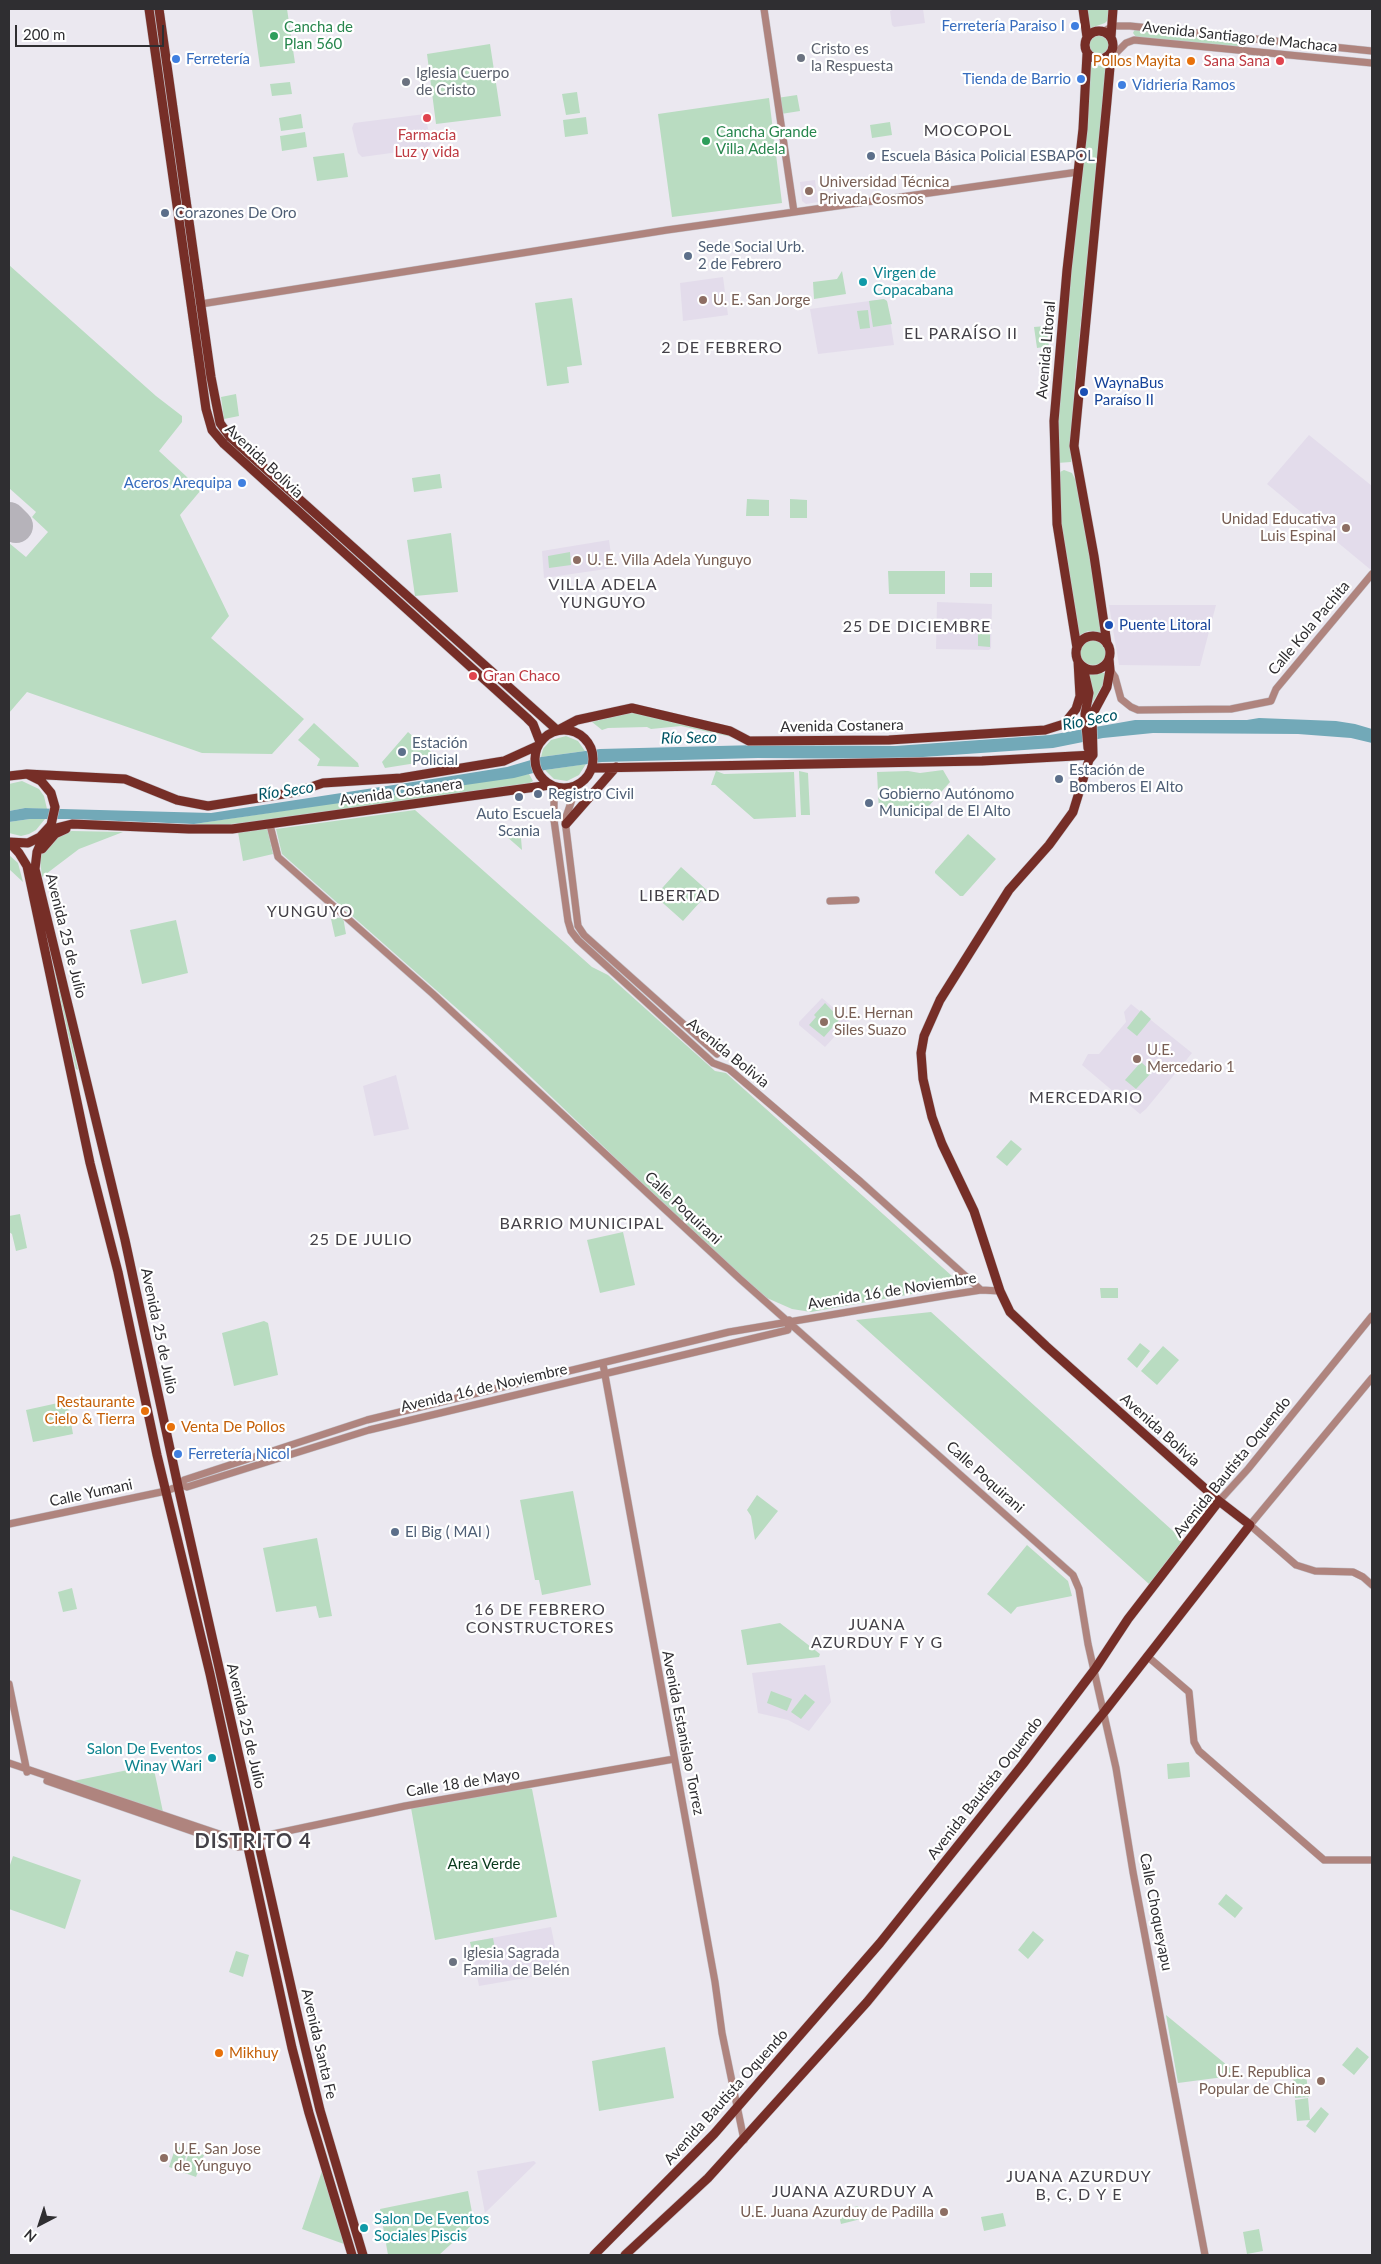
<!DOCTYPE html>
<html>
<head>
<meta charset="utf-8">
<style>
  body { margin:0 }
  #map { position:relative; width:1381px; height:2264px; overflow:hidden; background:#ebe8f0; font-family:Lato,sans-serif }
  canvas { display:block }
  .frame { position:absolute; inset:0; border:10px solid #2f2e31; pointer-events:none }
  .north { position:absolute; left:15px; top:2199px; width:50px; height:50px; -webkit-text-stroke:4px #fff; paint-order:stroke; rotate:220deg; font-size:14px; font-weight:700; line-height:20px; text-align:center; color:#2f2e31 }
  .north::after { content:''; display:block; margin:auto; width:18px; height:22px; background:#2f2e31; clip-path:polygon(50% 0,100% 100%,50% 72%,0 100%) }
  .scale { position:absolute; left:15px; top:25px; width:149px; height:22px; box-sizing:border-box; border:2px solid #2f2e31; border-top:0; padding-left:6px; font-size:15px; line-height:18px; white-space:nowrap; color:#2f2e31; -webkit-text-stroke:4px #fff; paint-order:stroke }
</style>
</head>
<body>
<div id="map">
<canvas width="1381" height="2264"></canvas>
<div class="frame"></div>
<div class="north">N</div>
<div class="scale">200 m</div>
</div>
<script>
const context = document.querySelector('canvas').getContext('2d');
context.lineJoin = 'round';
function fill(path, color) {
  context.fillStyle = color;
  context.fill(path, 'evenodd');
}
function poly(rows) {
  const path = new Path2D();
  for (const r of rows) {
    if (r.length === 3) {
      path.moveTo(r[0] + r[2], r[1]);
      path.arc(r[0], r[1], r[2], 0, 2 * Math.PI);
      continue;
    }
    path.moveTo(r[0], r[1]);
    for (let i = 2; i < r.length; i += 2) path.lineTo(r[i], r[i + 1]);
  }
  return path;
}
function stroke(path, color, width, dash) {
  context.strokeStyle = color;
  context.lineWidth = width;
  context.lineCap = dash ? 'butt' : 'round';
  context.setLineDash(dash || []);
  context.stroke(path);
}
function label(font, color, halo, rows, align = 'center') {
  context.font = font + ' Lato,sans-serif';
  context.lineWidth = 4.5;
  context.setLineDash([]);
  context.textBaseline = 'middle';
  context.strokeStyle = halo;
  context.fillStyle = color;
  for (const [text, x, y, turn = 0] of rows) {
    context.save();
    context.translate(x, y);
    context.rotate((+turn || 0) * Math.PI / 180);
    context.textAlign = isNaN(turn) ? turn : align;
    if (halo) context.strokeText(text, 0, 0);
    context.fillText(text, 0, 0);
    context.restore();
  }
}
const built = poly([
  [895,9,923,9,925,23,894,27,892,25,890,11],
  [425,114,431,143,428,148,362,157,358,153,352,128,354,123],
  [815,180,818,202,806,204,802,201,800,182],
  [723,277,728,315,683,321,680,283],
  [884,299,887,301,894,345,818,354,810,309],
  [1309,435,1372,486,1371,570,1267,484],
  [609,540,613,568,544,578,542,551],
  [937,602,992,604,991,648,989,650,936,649],
  [1109,605,1216,605,1200,666,1119,665],
  [822,998,849,1021,825,1047,799,1025,799,1022],
  [1131,1004,1192,1053,1146,1109,1140,1114,1082,1065,1088,1054,1099,1054,1126,1022,1124,1012],
  [396,1075,409,1129,374,1136,363,1086],
  [825,1665,831,1702,809,1731,788,1720,758,1713,752,1673],
  [551,1927,560,1972,479,1986,470,1942],
  [534,2161,536,2163,485,2213,477,2171]
]);
const green = poly([
  [252,9,287,9,295,63,260,67],
  [1085,9,1109,9,1109,19,1105,23,1088,29],
  [1135,29,1245,40,1247,45,1244,48,1136,37,1133,33],
  [1099,46,11],
  [490,44,501,116,436,124,427,54],
  [1091,63,1100,66,1107,63,1075,379,1071,462,1057,463,1056,427],
  [290,82,292,94,272,96,270,84],
  [577,92,580,113,566,115,562,94],
  [797,95,800,111,781,114,777,98],
  [769,98,782,203,672,217,658,114],
  [301,114,303,128,281,131,279,118],
  [586,117,588,134,565,137,563,120],
  [890,122,892,135,872,138,870,125],
  [305,132,307,147,282,151,280,136],
  [344,153,348,177,317,181,313,157],
  [9,265,156,396,182,416,182,422,159,451,201,490,180,515,229,616,211,638,304,719,272,754,202,753,27,692,9,713,9,543,26,557,48,532,32,517,36,512,9,488],
  [842,271,846,294,814,299,813,282,837,279],
  [572,298,582,365,567,367,569,383,547,386,535,303],
  [884,299,887,301,892,324,873,327,869,301],
  [868,310,870,328,860,329,857,311],
  [1046,326,1049,346,1037,348,1034,327],
  [236,394,239,416,224,419,221,397],
  [1064,470,1072,473,1080,489,1103,634,1088,631,1078,636,1061,523,1060,472],
  [440,474,442,488,414,492,412,478],
  [747,499,769,500,769,516,746,516],
  [790,499,807,500,807,518,790,518],
  [451,533,458,592,415,596,407,540],
  [570,552,571,565,549,568,548,556],
  [888,571,945,571,945,594,889,594],
  [970,573,992,573,992,587,970,587],
  [978,626,990,626,990,647,978,646],
  [1093,652,13],
  [1101,673,1107,673,1106,679,1090,707,1092,690,1089,674],
  [633,712,731,734,732,737,681,726,651,729,647,727,608,728,602,730,592,722],
  [314,723,358,763,359,767,317,766,320,759,298,740],
  [408,732,435,755,435,760,385,768,382,762],
  [566,736,578,741,585,751,541,757,543,749,551,740],
  [586,764,579,775,567,781,554,779,545,770],
  [943,770,950,782,927,808,879,811,877,772,908,771,920,773],
  [716,771,724,774,794,772,796,817,754,819,715,785,711,785],
  [799,771,808,773,810,815,801,815],
  [529,774,533,781,530,783,276,820,219,825,194,824],
  [22,781,39,789,44,796,47,809,25,808,9,811,9,784],
  [415,810,592,967,608,975,715,1071,726,1073,962,1285,811,1312,792,1309,767,1298,722,1260,487,1035,282,854,276,829],
  [30,819,45,819,36,830,29,834,21,836,9,833,9,822],
  [520,826,522,850,498,829],
  [267,828,273,854,243,861,238,832],
  [72,831,123,832,79,849,42,877,40,859,46,846,64,832],
  [968,834,996,859,963,896,960,896,935,873,935,871],
  [9,855,18,863,23,882,9,869],
  [681,867,709,892,683,921,655,896],
  [343,917,346,934,335,937,331,919],
  [43,920,45,920,78,1070,76,1069],
  [176,920,188,973,142,984,130,930],
  [825,1003,840,1019,824,1037,809,1025,816,1017,814,1015],
  [1141,1010,1151,1019,1137,1036,1127,1028],
  [1141,1062,1152,1072,1136,1089,1125,1080],
  [1011,1140,1022,1149,1007,1166,996,1157],
  [20,1214,27,1248,16,1251,12,1234,9,1232,9,1216],
  [623,1232,635,1285,600,1293,587,1240],
  [1100,1288,1118,1288,1118,1298,1101,1298],
  [931,1312,1183,1540,1149,1584,856,1320],
  [264,1321,268,1323,278,1375,234,1386,222,1333],
  [1140,1343,1150,1351,1137,1368,1127,1359],
  [1163,1346,1179,1360,1157,1385,1141,1371],
  [67,1401,73,1434,33,1442,26,1410],
  [573,1491,591,1585,542,1595,539,1580,535,1580,520,1500],
  [757,1495,778,1511,755,1540,751,1516,747,1510],
  [317,1538,332,1616,319,1618,316,1606,276,1612,263,1548],
  [1027,1545,1068,1581,1072,1596,1017,1607,1011,1614,987,1594],
  [72,1588,77,1609,63,1612,58,1592],
  [780,1623,820,1654,819,1657,747,1665,741,1630],
  [771,1691,792,1699,787,1711,767,1703],
  [805,1694,815,1702,801,1719,791,1712],
  [1189,1762,1190,1777,1168,1779,1167,1764],
  [153,1765,163,1812,68,1782],
  [528,1788,532,1789,557,1917,435,1940,411,1808],
  [13,1856,81,1880,65,1929,9,1909,9,1868],
  [1226,1894,1243,1908,1235,1918,1218,1904],
  [1033,1931,1044,1940,1028,1959,1018,1950],
  [493,1938,496,1954,474,1958,470,1942],
  [236,1951,249,1955,243,1977,229,1972],
  [1166,2015,1239,2075,1178,2083],
  [665,2047,674,2098,599,2111,592,2061],
  [1357,2047,1369,2057,1354,2075,1342,2065],
  [1306,2075,1309,2097,1295,2098,1293,2076],
  [1308,2098,1310,2120,1321,2107,1329,2114,1315,2133,1306,2126,1310,2120,1297,2121,1295,2100],
  [176,2146,188,2150,181,2171,169,2167],
  [190,2150,204,2155,196,2177,182,2172],
  [322,2171,344,2244,302,2229],
  [468,2191,474,2223,439,2255,388,2255,380,2209],
  [858,2206,861,2219,841,2224,838,2211],
  [1003,2213,1006,2226,984,2231,981,2217],
  [1259,2229,1263,2251,1247,2254,1243,2232]
]);
const water = poly([
  [1259,718,1336,721,1355,724,1372,729,1372,743,1351,738,1298,734,1153,733,1103,738,1053,748,894,759,758,758,602,762,545,770,514,778,194,824,68,819,30,819,9,822,9,811,25,808,211,813,439,778,507,767,541,757,600,749,757,745,895,746,1050,735,1135,720,1247,720]
]);
const taxiway = poly([
  [9,520,9,519]
]);
const runway = poly([
  [9,519,16,526]
]);
const minor = poly([
  [764,9,794,212],
  [1103,32,1113,26,1130,26,1372,51],
  [1111,53,1115,54,1126,43,1134,40,1372,63],
  [201,304,667,230,1078,172],
  [1110,670,1115,677,1121,699,1131,707,1138,710,1231,709,1271,701,1276,689,1372,574],
  [577,785,565,820,578,926,584,935,717,1054],
  [554,787,554,820,568,921,571,931,578,940,713,1063,729,1069,861,1182,981,1290],
  [270,825,278,857,433,994,740,1279,1073,1575,1079,1589,1088,1644,1116,1768,1133,1872,1205,2255],
  [830,901,856,900],
  [603,1364,715,1982,722,2033,744,2140],
  [1372,1378,1250,1525,1296,1565,1315,1571,1353,1572,1363,1577,1372,1585],
  [182,1485,184,1480,367,1420,729,1332,949,1295,981,1290,1000,1291],
  [1219,1501,1248,1469,1372,1316],
  [9,1524,166,1491,182,1485,187,1487,369,1430,788,1330,789,1320],
  [1147,1656,1189,1692,1194,1742,1199,1751,1324,1860,1372,1860],
  [9,1684,27,1772],
  [9,1763,240,1841,405,1806,674,1759],
  [47,1781,238,1847,259,1845]
]);
const major = poly([
  [149,9,206,409,212,430,224,444,527,718,533,724,540,742],
  [159,9,211,377,220,423,230,437,557,730],
  [1083,9,1087,37],
  [1099,45,14],
  [1111,37,1113,9],
  [1093,653,17],
  [1107,644,1094,556,1074,446,1107,101,1110,67,1108,56],
  [1077,648,1057,524,1054,421,1067,270,1083,129,1087,54],
  [1083,667,1089,693,1085,714,1088,748],
  [560,729,577,720,632,708,730,731,749,741,889,740,1045,730,1064,724,1076,709,1080,696,1078,661],
  [564,759,29],
  [592,768,982,761,1093,755],
  [27,774,125,779,177,800,208,806,296,792,323,783,401,778,504,761,537,746],
  [9,776,27,774,41,781,51,793,55,807,51,825,40,837,28,843,9,842],
  [566,824,616,767],
  [48,830,72,824,189,829,232,829,550,785],
  [45,833,37,852,35,869,125,1240,178,1486,299,2022,320,2110,363,2255],
  [9,842,19,853,27,866,90,1163,118,1272,157,1455,210,1674,292,2048,309,2113,352,2255],
  [42,849,55,834,66,829],
  [594,2255,714,2134,880,1943,1023,1764,1095,1669,1128,1619,1219,1501],
  [625,2255,708,2178,867,2002,1105,1711,1250,1525,1219,1501,1046,1346,1010,1312,1000,1291,974,1211,942,1144,932,1117,923,1079,921,1053,924,1036,940,1000,1009,890,1049,845,1073,812,1089,760,1093,755,1092,715,1107,687,1110,670,1109,659]
]);
const markers = [
  [1075,26,5,"#3f7fe0"],
  [274,36,5,"#2e9e5b"],
  [801,58,5,"#6b7280"],
  [176,59,5,"#3f7fe0"],
  [1191,61,5,"#e8710a"],
  [1280,61,5,"#e0444e"],
  [1081,79,5,"#3f7fe0"],
  [406,82,5,"#6b7280"],
  [1122,85,5,"#3f7fe0"],
  [427,118,5,"#e0444e"],
  [706,141,5,"#2e9e5b"],
  [871,156,5,"#5c6f8a"],
  [809,191,5,"#8d6e63"],
  [165,213,5,"#5c6f8a"],
  [688,256,5,"#5c6f8a"],
  [863,282,5,"#0f9aa8"],
  [703,300,5,"#8d6e63"],
  [1084,392,5,"#1a4fb4"],
  [242,483,5,"#3f7fe0"],
  [1346,528,5,"#8d6e63"],
  [577,560,5,"#8d6e63"],
  [1109,625,5,"#1a4fb4"],
  [473,676,5,"#e0444e"],
  [402,752,5,"#5c6f8a"],
  [1059,779,5,"#5c6f8a"],
  [538,794,5,"#5c6f8a"],
  [519,797,5,"#5c6f8a"],
  [869,803,5,"#5c6f8a"],
  [824,1022,5,"#8d6e63"],
  [1137,1059,5,"#8d6e63"],
  [145,1411,5,"#e8710a"],
  [171,1427,5,"#e8710a"],
  [178,1454,5,"#3f7fe0"],
  [395,1532,5,"#5c6f8a"],
  [212,1758,5,"#0f9aa8"],
  [453,1962,5,"#6b7280"],
  [219,2053,5,"#e8710a"],
  [1321,2081,5,"#8d6e63"],
  [164,2158,5,"#8d6e63"],
  [944,2212,5,"#8d6e63"],
  [364,2228,5,"#0f9aa8"]
];
const shopNames = [
  ["Ferretería Paraiso I",1065,26],
  ["Ferretería",186,59,"left"],
  ["Tienda de Barrio",1071,79],
  ["Vidriería Ramos",1132,85,"left"],
  ["Aceros Arequipa",232,483],
  ["Ferretería Nicol",188,1454,"left"]
];
const leisureNames = [
  ["Cancha de",284,27],
  ["Plan 560",284,44],
  ["Cancha Grande",716,132],
  ["Villa Adela",716,149]
];
const streetNames = [
  ["Avenida Santiago de Machaca",1240,37,6],
  ["Avenida Litoral",1046,350,-85],
  ["Avenida Bolivia",264,461,43],
  ["Calle Kola Pachita",1309,628,-50],
  ["Avenida Costanera",842,726,-1],
  ["Avenida Costanera",401,792,-8],
  ["Avenida 25 de Julio",66,936,76],
  ["Avenida Bolivia",728,1053,39],
  ["Calle Poquirani",683,1208,43],
  ["Avenida 16 de Noviembre",892,1291,-9],
  ["Avenida 25 de Julio",159,1331,78],
  ["Avenida 16 de Noviembre",484,1388,-13],
  ["Avenida Bolivia",1160,1430,42],
  ["Avenida Bautista Oquendo",1232,1467,-51],
  ["Calle Poquirani",985,1477,42],
  ["Calle Yumani",91,1493,-12],
  ["Avenida 25 de Julio",246,1726,77],
  ["Avenida Estanislao Torrez",683,1733,79],
  ["Calle 18 de Mayo",463,1783,-9],
  ["Avenida Bautista Oquendo",985,1788,-52],
  ["Calle Choqueyapu",1156,1912,79],
  ["Avenida Santa Fe",319,2044,77],
  ["Avenida Bautista Oquendo",726,2097,-48]
];
const worshipNames = [
  ["Cristo es",811,49],
  ["la Respuesta",811,66],
  ["Iglesia Cuerpo",416,73],
  ["de Cristo",416,90],
  ["Iglesia Sagrada",463,1953],
  ["Familia de Belén",463,1970]
];
const foodNames = [
  ["Pollos Mayita",1181,61],
  ["Restaurante",135,1402],
  ["Cielo & Tierra",135,1419],
  ["Venta De Pollos",181,1427,"left"],
  ["Mikhuy",229,2053,"left"]
];
const healthNames = [
  ["Sana Sana",1270,61],
  ["Farmacia",427,135,"center"],
  ["Luz y vida",427,152,"center"],
  ["Gran Chaco",483,676,"left"]
];
const serviceNames = [
  ["Escuela Básica Policial ESBAPOL",881,156],
  ["Corazones De Oro",175,213],
  ["Sede Social Urb.",698,247],
  ["2 de Febrero",698,264],
  ["Estación",412,743],
  ["Policial",412,760],
  ["Estación de",1069,770],
  ["Bomberos El Alto",1069,787],
  ["Registro Civil",548,794],
  ["Gobierno Autónomo",879,794],
  ["Municipal de El Alto",879,811],
  ["Auto Escuela",519,814,"center"],
  ["Scania",519,831,"center"],
  ["El Big ( MAI )",405,1532]
];
const educationNames = [
  ["Universidad Técnica",819,182],
  ["Privada Cosmos",819,199],
  ["U. E. San Jorge",713,300],
  ["Unidad Educativa",1336,519,"right"],
  ["Luis Espinal",1336,536,"right"],
  ["U. E. Villa Adela Yunguyo",587,560],
  ["U.E. Hernan",834,1013],
  ["Siles Suazo",834,1030],
  ["U.E.",1147,1050],
  ["Mercedario 1",1147,1067],
  ["U.E. Republica",1311,2072,"right"],
  ["Popular de China",1311,2089,"right"],
  ["U.E. San Jose",174,2149],
  ["de Yunguyo",174,2166],
  ["U.E. Juana Azurduy de Padilla",934,2212,"right"]
];
const cultureNames = [
  ["Virgen de",873,273],
  ["Copacabana",873,290],
  ["Salon De Eventos",202,1749,"right"],
  ["Winay Wari",202,1766,"right"],
  ["Salon De Eventos",374,2219],
  ["Sociales Piscis",374,2236]
];
const transitNames = [
  ["WaynaBus",1094,383],
  ["Paraíso II",1094,400],
  ["Puente Litoral",1119,625]
];
const parkNames = [
  ["Area Verde",484,1864]
];
const neighbourhoodNames = [
  ["MOCOPOL",968,131],
  ["EL PARAÍSO II",961,334],
  ["2 DE FEBRERO",722,348],
  ["VILLA ADELA",603,585],
  ["YUNGUYO",603,603],
  ["25 DE DICIEMBRE",917,627],
  ["LIBERTAD",680,896],
  ["YUNGUYO",310,912],
  ["MERCEDARIO",1086,1098],
  ["BARRIO MUNICIPAL",582,1224],
  ["25 DE JULIO",361,1240],
  ["16 DE FEBRERO",540,1610],
  ["CONSTRUCTORES",540,1628],
  ["JUANA",877,1625],
  ["AZURDUY F Y G",877,1643],
  ["JUANA AZURDUY",1079,2177],
  ["B, C, D Y E",1079,2195],
  ["JUANA AZURDUY A",853,2192]
];
const waterNames = [
  ["Río Seco",1090,720,-11],
  ["Río Seco",689,738,-1],
  ["Río Seco",286,791,-8]
];
const districtNames = [
  ["DISTRITO 4",253,1842]
];
fill(built, '#e3dceb');
fill(green, '#b9dcc1');
fill(water, '#72a9b8');
stroke(taxiway, '#b6b3ba', 14);
stroke(runway, '#b6b3ba', 34);
stroke(minor, '#c5c3ca', 8);
stroke(major, '#c5c3ca', 10);
stroke(minor, '#af847e', 7);
stroke(major, '#762e27', 9);
for (const [x, y, r, color] of markers) {
  const dot = new Path2D();
  dot.arc(x, y, r, 0, 2 * Math.PI);
  context.fillStyle = color;
  context.fill(dot);
  stroke(dot, '#fff', 2);
}
label('15px', '#366cbe', '#fff', shopNames, 'right');
label('15px', '#27864d', '#fff', leisureNames, 'left');
label('15px', '#2f2e31', '#fff', streetNames);
label('15px', '#5b616d', '#fff', worshipNames, 'left');
label('15px', '#c56008', '#fff', foodNames, 'right');
label('15px', '#be3a42', '#fff', healthNames, 'right');
label('15px', '#4e5e75', '#fff', serviceNames, 'left');
label('15px', '#785e54', '#fff', educationNames, 'left');
label('15px', '#0d838f', '#fff', cultureNames, 'left');
label('15px', '#164399', '#fff', transitNames, 'left');
label('15px', '#083a1c', '#fff', parkNames);
context.letterSpacing = '1px';
label('16px', '#444148', '#fff', neighbourhoodNames);
context.letterSpacing = '0px';
label('italic 16px', '#015565', '#fff', waterNames);
context.letterSpacing = '1px';
label('bold 20px', '#444148', '#fff', districtNames);
context.letterSpacing = '0px';
</script>
</body>
</html>
